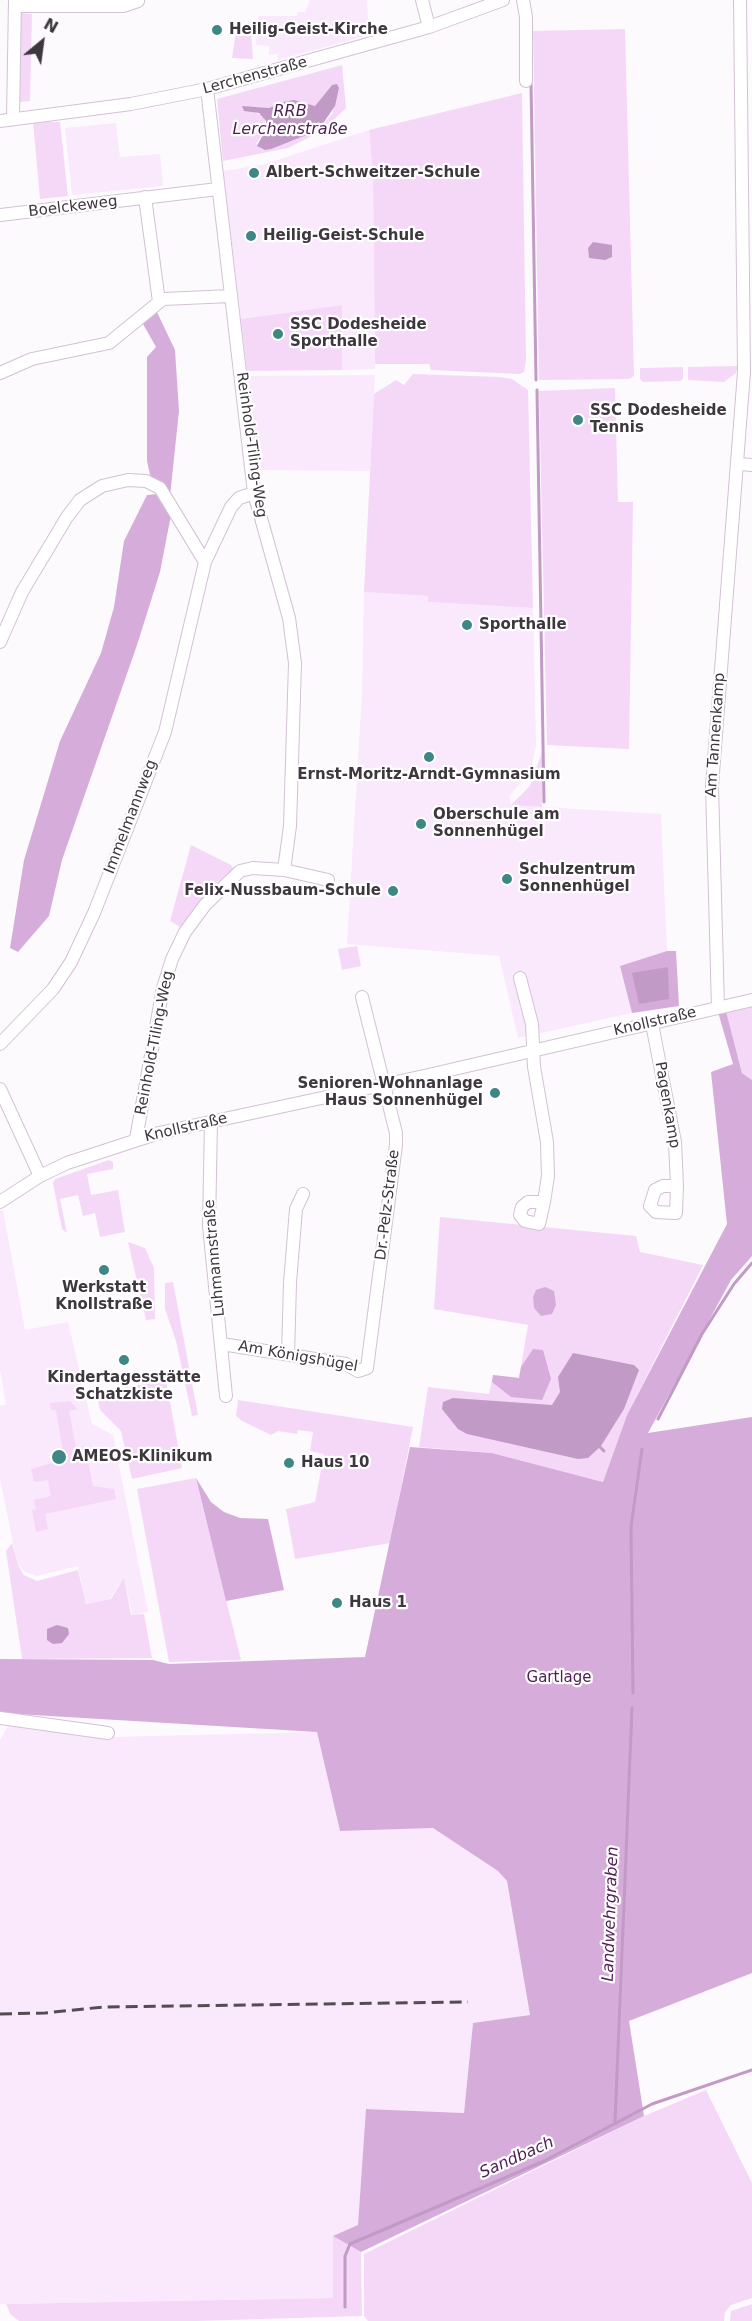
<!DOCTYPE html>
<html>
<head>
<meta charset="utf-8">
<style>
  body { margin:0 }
  #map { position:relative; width:752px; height:2321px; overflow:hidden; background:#fdfafd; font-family:"DejaVu Sans",sans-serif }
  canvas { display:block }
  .north { position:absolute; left:12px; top:12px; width:60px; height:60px; -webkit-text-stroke:4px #fff; paint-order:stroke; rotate:29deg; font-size:16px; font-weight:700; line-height:24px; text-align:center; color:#3e373e }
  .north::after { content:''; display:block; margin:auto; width:21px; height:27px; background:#3e373e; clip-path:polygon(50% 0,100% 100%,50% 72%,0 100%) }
</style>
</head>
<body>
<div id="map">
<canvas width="752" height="2321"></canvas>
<div class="north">N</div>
</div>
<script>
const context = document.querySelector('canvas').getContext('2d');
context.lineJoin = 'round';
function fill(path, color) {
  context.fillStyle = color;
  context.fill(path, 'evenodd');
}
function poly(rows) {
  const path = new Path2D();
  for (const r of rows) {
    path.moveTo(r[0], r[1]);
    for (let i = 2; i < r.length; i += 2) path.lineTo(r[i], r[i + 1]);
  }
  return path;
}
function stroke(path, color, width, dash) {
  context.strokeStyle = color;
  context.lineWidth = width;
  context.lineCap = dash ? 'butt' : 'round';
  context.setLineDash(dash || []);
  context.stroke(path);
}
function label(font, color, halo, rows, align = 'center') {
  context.font = font + ' "DejaVu Sans",sans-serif';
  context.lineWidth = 4.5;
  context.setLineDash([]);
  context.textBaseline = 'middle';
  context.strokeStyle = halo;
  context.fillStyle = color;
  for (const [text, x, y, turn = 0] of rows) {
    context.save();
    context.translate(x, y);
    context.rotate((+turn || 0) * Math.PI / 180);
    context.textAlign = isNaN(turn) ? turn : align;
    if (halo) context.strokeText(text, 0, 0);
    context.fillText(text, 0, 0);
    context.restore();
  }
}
const built = poly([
  [310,0,367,0,369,35,278,60,277,54,269,55,269,46,256,45,258,16,297,16,298,12,305,12],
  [116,123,120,157,160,154,163,186,72,195,65,128],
  [369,130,373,177,375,369,342,370,342,305,241,319,223,171,262,165],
  [375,375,370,471,258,470,248,376],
  [364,592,429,596,428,602,533,608,536,746,530,772,509,796,511,805,661,814,667,951,620,966,632,1013,518,1038,499,956,347,944,362,693],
  [3,1210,25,1330,68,1322,92,1424,113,1435,148,1612,132,1615,124,1576,110,1599,86,1604,78,1566,37,1576,25,1572,17,1563,0,1478,0,1406,6,1405,0,1369,0,1211],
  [10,1722,110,1737,317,1732,340,1831,433,1828,498,1871,507,1881,530,2015,473,2024,464,2113,367,2109,358,2225,333,2237,334,2298,0,2304,0,1740]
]);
const green = poly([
  [21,13,32,14,30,101,19,102],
  [625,29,634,376,629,379,539,380,533,31],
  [236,31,251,32,253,59,232,58],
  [342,65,346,108,322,131,288,148,223,161,217,99],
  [332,85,339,88,332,114,322,125,292,141,256,144,267,127,263,116,254,112,255,107,269,108,283,102,315,106],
  [522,93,526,361,524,372,520,374,431,370,429,364,375,364,373,177,369,130],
  [33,122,60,122,68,196,40,199],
  [342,305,342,370,247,371,241,319],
  [738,366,736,373,724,382,688,380,688,367],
  [683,367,683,379,680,381,643,382,640,379,640,368],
  [413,374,501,377,512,379,528,390,533,608,428,602,428,596,364,592,374,394,396,380,404,385],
  [615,388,618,502,633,502,629,749,547,745,539,391],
  [542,752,542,807,511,805,530,786],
  [191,845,231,865,234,869,217,883,180,927,170,921],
  [357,946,361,966,342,970,338,949],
  [752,1006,752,1080,742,1073,726,1011],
  [109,1160,113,1162,113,1169,87,1174,91,1195,118,1190,125,1232,100,1237,95,1213,83,1216,78,1195,60,1199,67,1233,62,1229,53,1183,55,1179],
  [440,1217,636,1236,640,1252,703,1265,627,1415,603,1482,492,1453,419,1447,428,1387,489,1394,493,1375,519,1378,528,1325,434,1309],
  [128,1242,145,1248,154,1268,155,1319,146,1320],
  [173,1282,198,1415,192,1416,176,1341,165,1309,165,1283],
  [166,1380,182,1468,132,1479,121,1431,100,1410,96,1393],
  [238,1400,413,1427,390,1543,295,1559,286,1509,315,1502,324,1454,310,1451,313,1432,298,1430,297,1434,278,1431,271,1435,242,1421,236,1416],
  [70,1401,77,1409,69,1411,76,1448,85,1446,93,1486,114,1489,116,1499,45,1514,48,1529,36,1532,32,1510,36,1509,34,1500,51,1496,48,1480,34,1482,31,1469,59,1461,58,1453,63,1452,56,1410,51,1410,50,1403],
  [196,1478,241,1660,169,1662,137,1489],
  [12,1543,18,1565,24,1575,37,1581,78,1570,86,1604,111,1599,124,1577,131,1615,144,1614,152,1658,22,1659,6,1551],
  [706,2090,752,2183,752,2298,731,2305,725,2312,724,2321,368,2321,364,2316,364,2254,644,2116],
  [333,2236,361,2252,362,2316,196,2321,19,2321,11,2315,6,2304,333,2298],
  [752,2304,752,2321,730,2321,731,2311]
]);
const forest = poly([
  [156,310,175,350,179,411,170,496,151,479,147,461,147,357,156,347,143,324],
  [158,494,171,515,160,572,137,645,62,860,49,916,18,952,10,948,24,860,60,741,101,653,114,607,124,541,147,495],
  [667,951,676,951,679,1006,632,1013,620,966],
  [726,1011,742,1073,752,1080,752,1256,731,1280,648,1433,752,1417,752,1973,629,2021,644,2116,361,2252,333,2236,358,2225,366,2109,464,2113,473,2023,530,2015,507,1881,498,1871,433,1828,340,1831,317,1732,0,1713,0,1659,153,1660,169,1664,365,1657,410,1447,492,1453,603,1482,627,1415,727,1224,711,1072,733,1064,718,1012],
  [545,1287,554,1291,556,1305,552,1314,541,1316,534,1308,533,1297,536,1290],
  [533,1349,543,1350,551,1379,542,1400,511,1397,492,1382,493,1375,519,1378,521,1367],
  [196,1478,211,1502,224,1512,240,1518,268,1519,284,1590,226,1601]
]);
const water = poly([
  [337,84,339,88,335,106,322,125,309,134,271,149,265,150,257,146,267,127,266,121,259,113,244,111,242,106,269,108,283,102,294,100,315,106,332,85],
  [593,242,612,245,612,257,605,260,589,258,588,248],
  [668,967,669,999,639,1004,632,973],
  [573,1353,634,1365,639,1370,624,1409,601,1446,588,1458,578,1459,467,1434,458,1429,442,1409,443,1402,453,1398,552,1405,560,1392,558,1377],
  [57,1625,68,1628,69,1634,62,1643,53,1644,47,1640,47,1629]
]);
const stream = poly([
  [531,82,536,380],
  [537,390,544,802],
  [658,1419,702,1334,734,1284,752,1263],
  [599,1446,604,1451],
  [633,1693,631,1527,642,1449],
  [615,2122,632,1708],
  [345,2307,345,2256,350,2244,544,2161,652,2104,752,2070]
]);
const minor = poly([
  [422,0,429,27],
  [523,0,526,17,526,81],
  [15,6,123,6,138,1],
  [13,119,15,0],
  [0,121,131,104,207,89,429,27,503,0],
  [145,197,159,302],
  [0,215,218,189],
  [0,373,32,359,109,343,163,299,231,296],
  [739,464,752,465],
  [0,642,22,592,67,517,80,500,102,486,128,480,146,481,160,488,205,562],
  [284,870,328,880],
  [520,978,532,1024,534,1067,547,1142,548,1176,544,1202,539,1224,525,1221,520,1215,522,1207,528,1202,544,1202],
  [718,1008,712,786,744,372,740,0],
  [652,1024,675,1142,677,1186,676,1213,656,1212,650,1206,655,1190,663,1186,677,1186],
  [0,1044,53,989,71,962,94,913,165,732,205,562,231,507,239,498,254,493],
  [0,1089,40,1176],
  [211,1121,209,1226,226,1396],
  [136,1139,163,988,172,959,185,932,205,905,240,871,253,868,284,870,290,826,295,663,289,618,254,493,207,89],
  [0,1202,40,1176,67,1163,159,1133,424,1076,752,1000],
  [222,1344,346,1364,358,1371,367,1368,396,1145,396,1133,362,997],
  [288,1355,290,1283,296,1209,303,1194],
  [0,1718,108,1733]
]);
const rail = poly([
  [0,2014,45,2013,103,2007,468,2002]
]);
const markers = [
  [217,30,6,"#3f8784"],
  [254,173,6,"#3f8784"],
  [251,236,6,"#3f8784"],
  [278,334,6,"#3f8784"],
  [578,420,6,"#3f8784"],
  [467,625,6,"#3f8784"],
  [429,757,6,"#3f8784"],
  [421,824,6,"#3f8784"],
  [507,879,6,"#3f8784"],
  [393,891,6,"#3f8784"],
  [495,1093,6,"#3f8784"],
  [104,1270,6,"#3f8784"],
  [124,1360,6,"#3f8784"],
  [59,1457,8,"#3f8784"],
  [289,1463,6,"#3f8784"],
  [337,1603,6,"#3f8784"]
];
const poiNames = [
  ["Heilig-Geist-Kirche",229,30],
  ["Albert-Schweitzer-Schule",266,173],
  ["Heilig-Geist-Schule",263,236],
  ["SSC Dodesheide",290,325],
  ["Sporthalle",290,342],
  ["SSC Dodesheide",590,411],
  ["Tennis",590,428],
  ["Sporthalle",479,625],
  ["Ernst-Moritz-Arndt-Gymnasium",429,775,"center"],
  ["Oberschule am",433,815],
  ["Sonnenhügel",433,832],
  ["Schulzentrum",519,870],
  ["Sonnenhügel",519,887],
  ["Felix-Nussbaum-Schule",381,891,"right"],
  ["Senioren-Wohnanlage",483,1084,"right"],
  ["Haus Sonnenhügel",483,1101,"right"],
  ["Werkstatt",104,1288,"center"],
  ["Knollstraße",104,1305,"center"],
  ["Kindertagesstätte",124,1378,"center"],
  ["Schatzkiste",124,1395,"center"],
  ["AMEOS-Klinikum",72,1457],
  ["Haus 10",301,1463],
  ["Haus 1",349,1603]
];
const streetNames = [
  ["Lerchenstraße",255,76,-15],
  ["Boelckeweg",73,207,-7],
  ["Reinhold-Tiling-Weg",251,445,82],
  ["Am Tannenkamp",716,735,-86],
  ["Immelmannweg",131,817,-69],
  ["Knollstraße",655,1022,-13],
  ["Reinhold-Tiling-Weg",155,1043,-79],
  ["Pagenkamp",667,1105,80],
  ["Knollstraße",186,1128,-13],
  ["Dr.-Pelz-Straße",388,1205,-83],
  ["Luhmannstraße",215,1258,-95],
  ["Am Königshügel",298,1357,10]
];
const parkNames = [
  ["Gartlage",559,1678]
];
const waterNames = [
  ["RRB",290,112],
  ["Lerchenstraße",290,130],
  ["Landwehrgraben",611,1914,-88],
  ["Sandbach",517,2158,-24]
];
fill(built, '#fae8fc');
fill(green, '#f5d8f8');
fill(forest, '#d6adda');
fill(water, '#c29ac6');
stroke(stream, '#c29ac6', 3);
stroke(minor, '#d2c2d4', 14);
stroke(minor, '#fff', 12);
stroke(rail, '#534d53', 3, [12, 6]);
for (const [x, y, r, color] of markers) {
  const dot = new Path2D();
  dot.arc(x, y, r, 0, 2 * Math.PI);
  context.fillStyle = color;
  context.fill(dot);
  stroke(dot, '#fff', 2);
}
label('bold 15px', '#3e373e', '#fff', poiNames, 'left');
label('15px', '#3e373e', '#fff', streetNames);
label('15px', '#522057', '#fff', parkNames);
label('italic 16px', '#501f56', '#fff', waterNames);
</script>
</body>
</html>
